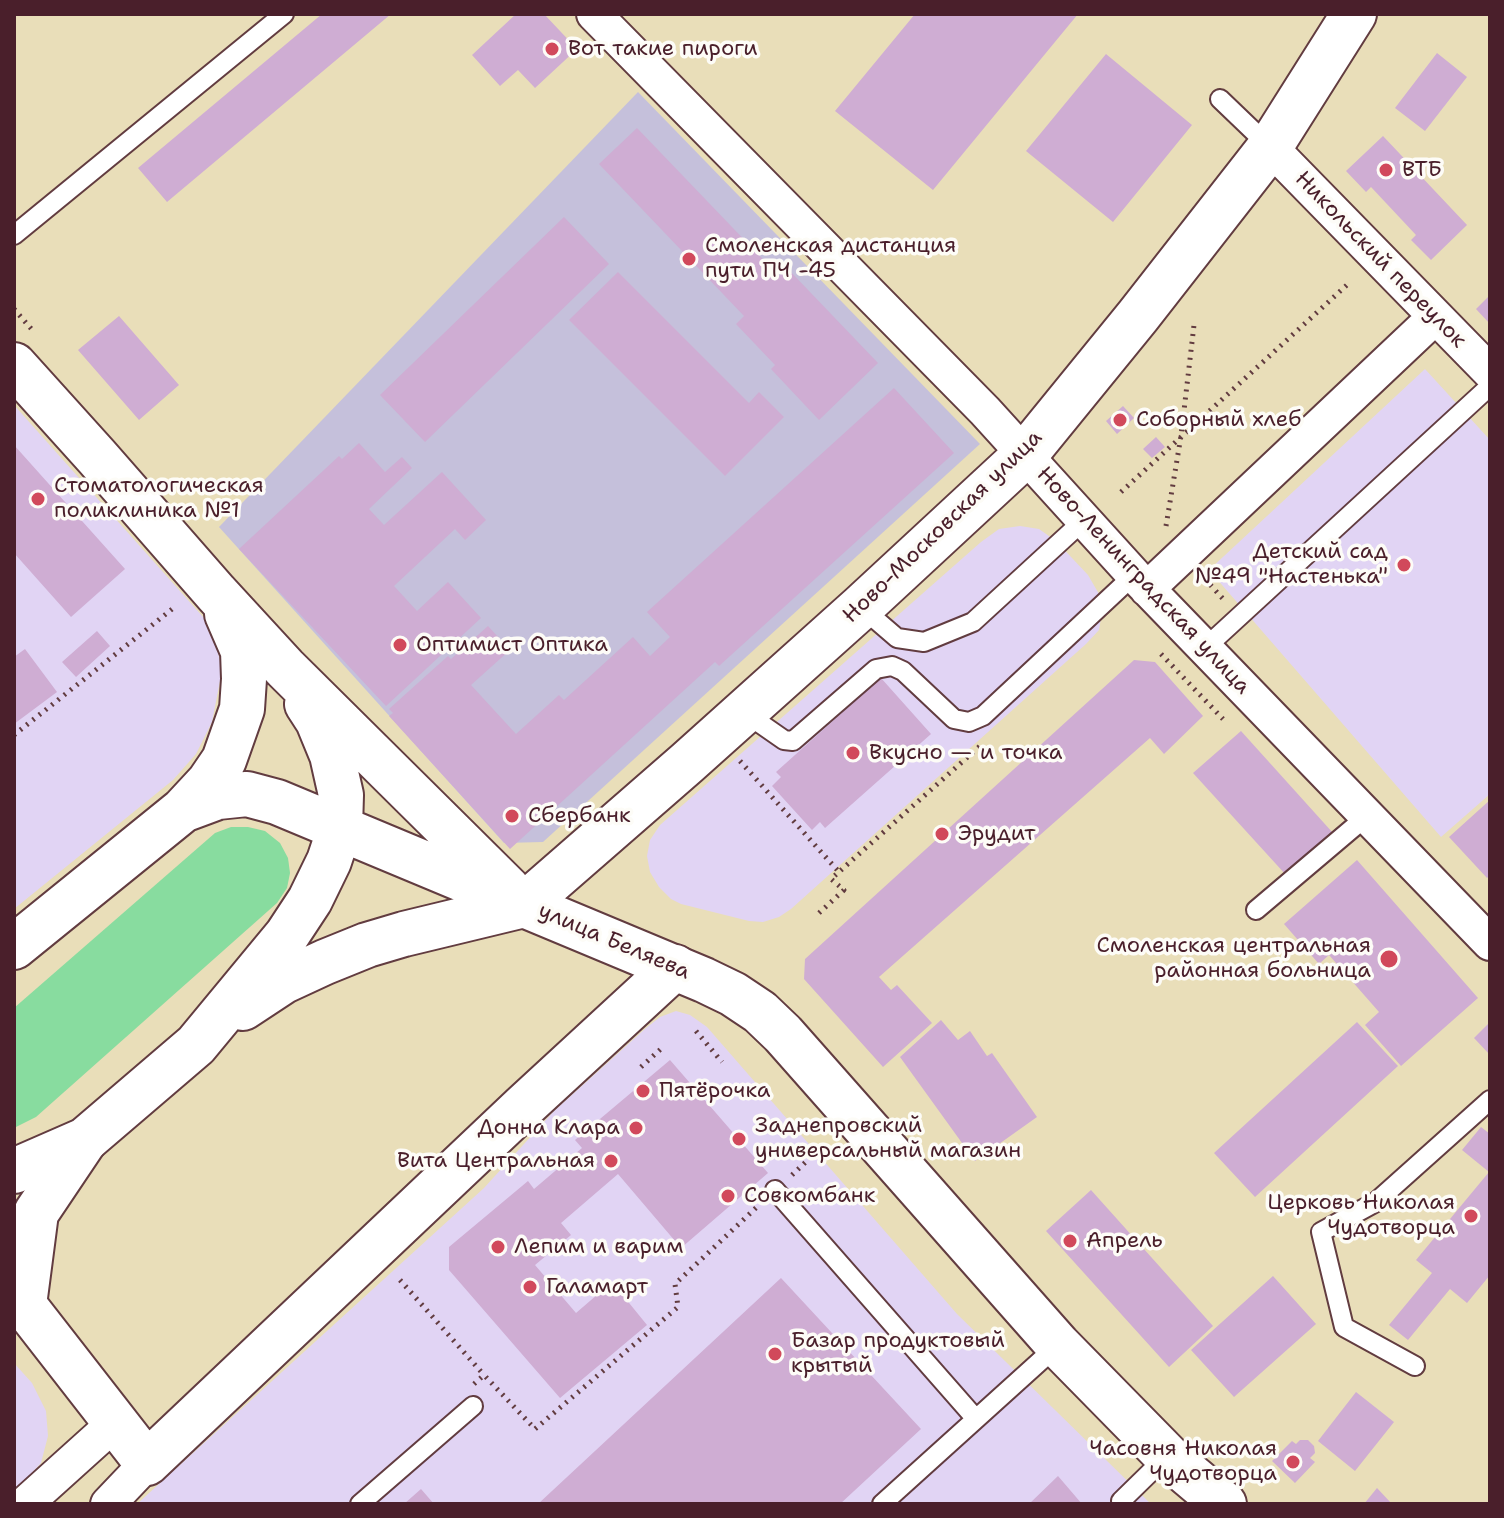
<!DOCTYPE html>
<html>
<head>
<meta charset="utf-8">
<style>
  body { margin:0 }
  #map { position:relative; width:1504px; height:1518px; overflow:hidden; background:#e9deb9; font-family:"Shantell Sans",sans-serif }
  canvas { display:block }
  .frame { position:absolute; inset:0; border:16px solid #4a1f2b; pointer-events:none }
</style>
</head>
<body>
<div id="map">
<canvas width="1504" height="1518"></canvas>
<div class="frame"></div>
</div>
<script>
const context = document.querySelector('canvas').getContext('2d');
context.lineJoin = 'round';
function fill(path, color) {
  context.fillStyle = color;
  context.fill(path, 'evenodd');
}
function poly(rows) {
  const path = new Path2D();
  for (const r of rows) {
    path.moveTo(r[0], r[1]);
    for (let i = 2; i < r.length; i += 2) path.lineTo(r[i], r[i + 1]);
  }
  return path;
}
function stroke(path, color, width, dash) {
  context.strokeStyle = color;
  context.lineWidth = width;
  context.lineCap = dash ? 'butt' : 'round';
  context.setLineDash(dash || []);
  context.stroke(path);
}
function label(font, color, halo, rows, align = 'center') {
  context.font = font + ' "Shantell Sans",sans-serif';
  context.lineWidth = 7;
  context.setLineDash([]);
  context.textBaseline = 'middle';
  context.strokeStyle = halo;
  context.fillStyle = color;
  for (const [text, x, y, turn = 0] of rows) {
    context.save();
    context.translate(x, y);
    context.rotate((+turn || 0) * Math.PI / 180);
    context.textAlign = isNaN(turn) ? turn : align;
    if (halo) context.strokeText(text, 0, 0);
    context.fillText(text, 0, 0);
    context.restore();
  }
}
const built = poly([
  [1425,369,1490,440,1490,794,1441,837,1209,570],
  [14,405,204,618,215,638,220,661,220,681,212,722,196,754,173,780,14,909],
  [1020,526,1039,529,1056,541,1088,575,1099,594,1102,612,1099,630,1086,644,791,909,779,917,763,922,749,921,681,904,671,899,659,887,650,872,647,856,650,840,660,825,981,542,999,529],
  [676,1011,690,1015,707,1027,957,1314,1151,1504,137,1504,484,1188,554,1111,646,1028,660,1017],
  [14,1363,32,1383,46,1411,48,1436,41,1463,14,1492]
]);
const industrial = poly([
  [638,92,980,444,543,842,504,843,219,527]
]);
const green = poly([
  [231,827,248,827,265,831,280,843,288,858,290,873,287,888,277,903,36,1117,14,1128,14,1008,215,833]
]);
const building = poly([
  [322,14,391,14,167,202,138,168],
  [516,14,544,14,577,49,535,88,518,70,500,86,472,55],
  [915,14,1078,14,933,190,835,111],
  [1437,53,1467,77,1425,131,1395,108],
  [1106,54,1192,125,1113,222,1026,151],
  [637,128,779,276,787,268,878,363,819,420,771,369,775,365,736,324,744,316,599,164],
  [1383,136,1467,225,1431,260,1411,240,1416,235,1371,187,1366,192,1346,171],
  [564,217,609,264,425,442,380,395],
  [618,272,749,403,759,392,784,417,725,476,569,320],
  [1490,295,1490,324,1476,309],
  [119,316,179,385,139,420,78,350],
  [894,388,954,453,719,666,715,662,510,849,389,716,393,713,389,709,448,656,451,659,488,626,510,650,471,685,516,734,559,695,564,700,633,637,650,656,670,637,647,612],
  [1123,406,1134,418,1117,434,1106,421],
  [1156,437,1165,447,1152,458,1143,449],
  [359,443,385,472,402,457,412,468,369,509,384,525,442,472,486,520,465,540,455,529,394,586,417,611,448,582,481,618,386,706,239,549,339,456,342,459],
  [14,445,125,569,71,617,14,553],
  [97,631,110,646,76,677,62,662],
  [25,649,57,692,14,724,14,657],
  [1134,660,1155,662,1203,716,1164,754,1150,738,879,977,891,990,897,985,932,1023,883,1067,804,979,805,959],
  [881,678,931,734,825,828,820,822,812,830,772,786,781,777,776,772],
  [1241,731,1333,833,1286,875,1193,773],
  [1490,800,1490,875,1487,878,1449,837],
  [1357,860,1478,998,1401,1066,1365,1025,1379,1012,1329,955,1319,964,1284,924],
  [941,1020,958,1040,970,1031,987,1056,992,1053,1037,1117,975,1161,900,1057],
  [1357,1022,1398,1066,1255,1197,1214,1153],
  [1490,1022,1490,1055,1474,1038],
  [670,1060,768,1173,681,1248,618,1174,561,1223,571,1235,535,1265,576,1313,612,1282,647,1325,560,1398,449,1270,449,1247,528,1181,534,1189,582,1148,575,1140],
  [1481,1127,1490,1134,1490,1275,1467,1303,1450,1289,1408,1340,1389,1325,1432,1273,1416,1260,1489,1172,1462,1150],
  [1091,1190,1213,1326,1169,1367,1046,1231],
  [1273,1276,1316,1324,1234,1397,1191,1350],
  [781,1278,921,1429,840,1504,538,1504],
  [1356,1392,1394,1422,1355,1471,1318,1441],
  [1300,1440,1308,1440,1314,1446,1315,1453,1310,1458,1315,1462,1295,1483,1272,1461,1292,1441,1296,1444],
  [1058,1476,1082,1504,1029,1504],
  [1377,1488,1392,1504,1364,1504],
  [421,1489,434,1504,404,1504]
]);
const path = poly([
  [14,309,35,333],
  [1121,492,1348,284],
  [1166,526,1181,436,1194,325],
  [1205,579,1225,601],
  [1161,654,1223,719],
  [14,735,176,606],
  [740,761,839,872],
  [819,913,844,890,831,879,980,746],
  [696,1031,722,1062],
  [641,1067,663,1047],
  [792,1175,809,1159],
  [400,1280,484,1375],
  [474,1384,484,1375,535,1429,678,1307,675,1284,758,1206]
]);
const lane = poly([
  [1220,99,1270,147],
  [14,235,284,14],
  [861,607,897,638,924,642,973,622,1083,521],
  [1205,648,1490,386],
  [747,709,761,724,784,740,793,741,876,669,892,666,903,671,954,719,969,722,983,716,1134,575],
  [1256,910,1367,816],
  [775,1190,976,1419],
  [1415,1366,1344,1327,1321,1232,1376,1202,1490,1100],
  [360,1504,473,1406],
  [882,1504,1058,1345],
  [1124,1504,1121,1501,1167,1456]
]);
const street = poly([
  [594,14,985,411,1134,575,1490,943],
  [1270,147,1490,372],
  [1147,589,1435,317],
  [25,1504,116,1422],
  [108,1504,147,1463]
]);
const secondary = poly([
  [524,905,687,763,861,607,1024,456,1138,316,1270,147,1354,14],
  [14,1296,24,1305,147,1463,523,1107,675,967],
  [24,1305,36,1213,85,1140]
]);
const primary = poly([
  [14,365,97,457,216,593,285,668,508,889],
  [183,810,209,782,224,760,242,709,244,679,243,651,227,614],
  [14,947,183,810,218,797,247,794,277,802,704,980,733,994,760,1012,783,1034,1058,1345,1167,1456,1224,1504],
  [243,1008,284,981,325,962,367,945,404,934,524,905],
  [14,1171,85,1140,196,1045,287,935,310,900,329,861,340,828,341,795,332,755,318,721,307,704]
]);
const markers = [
  [552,49,8,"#d1495b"],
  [1386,170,8,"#d1495b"],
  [689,259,8,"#d1495b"],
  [1120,420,8,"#d1495b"],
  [38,499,8,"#d1495b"],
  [1404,565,8,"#d1495b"],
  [400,645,8,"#d1495b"],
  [853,753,8,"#d1495b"],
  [512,816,8,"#d1495b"],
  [942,834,8,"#d1495b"],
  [1389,959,10,"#d1495b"],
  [643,1091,8,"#d1495b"],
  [636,1128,8,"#d1495b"],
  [739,1139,8,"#d1495b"],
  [611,1161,8,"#d1495b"],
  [728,1196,8,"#d1495b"],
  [1471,1216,8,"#d1495b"],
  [1070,1241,8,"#d1495b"],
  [498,1247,8,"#d1495b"],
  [530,1287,8,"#d1495b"],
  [775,1354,8,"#d1495b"],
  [1293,1462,8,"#d1495b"]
];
const poiNames = [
  ["Вот такие пироги",568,49],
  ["ВТБ",1402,170],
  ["Смоленская дистанция",705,246],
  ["пути ПЧ -45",705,271],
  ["Соборный хлеб",1136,420],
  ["Стоматологическая",54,486],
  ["поликлиника №1",54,511],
  ["Детский сад",1388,552,"right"],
  ["№49 \"Настенька\"",1388,577,"right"],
  ["Оптимист Оптика",416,645],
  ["Вкусно — и точка",869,753],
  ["Сбербанк",528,816],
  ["Эрудит",958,834],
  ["Смоленская центральная",1371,946,"right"],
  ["районная больница",1371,971,"right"],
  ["Пятёрочка",659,1091],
  ["Заднепровский",755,1126],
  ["универсальный магазин",755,1151],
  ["Донна Клара",620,1128,"right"],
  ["Вита Центральная",595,1161,"right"],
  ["Совкомбанк",744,1196],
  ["Церковь Николая",1455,1203,"right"],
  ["Чудотворца",1455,1228,"right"],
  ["Апрель",1086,1241],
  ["Лепим и варим",514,1247],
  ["Галамарт",546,1287],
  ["Базар продуктовый",791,1341],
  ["крытый",791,1366],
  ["Часовня Николая",1277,1449,"right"],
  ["Чудотворца",1277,1474,"right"]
];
const streetNames = [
  ["Никольский переулок",1380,260,46],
  ["Ново-Московская улица",943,527,-44],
  ["Ново-Ленинградская улица",1143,581,47],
  ["улица Беляева",614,942,23]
];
fill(built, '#e1d4f4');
fill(industrial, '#c5c0db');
fill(green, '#88dc9f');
fill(building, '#cfadd3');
stroke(lane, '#623c40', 22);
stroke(street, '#623c40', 38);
stroke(secondary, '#623c40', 48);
stroke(primary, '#623c40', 48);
stroke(path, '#623c40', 5, [2, 6]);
stroke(lane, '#fff', 18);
stroke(street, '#fff', 34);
stroke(secondary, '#fff', 44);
stroke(primary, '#fff', 44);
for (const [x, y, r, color] of markers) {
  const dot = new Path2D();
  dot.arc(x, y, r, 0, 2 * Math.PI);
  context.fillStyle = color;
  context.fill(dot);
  stroke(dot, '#fdfcf7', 3);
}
label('22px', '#4a1f2b', '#fdfcf7', poiNames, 'left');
label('22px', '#4a1f2b', '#fdfcf7', streetNames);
</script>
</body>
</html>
